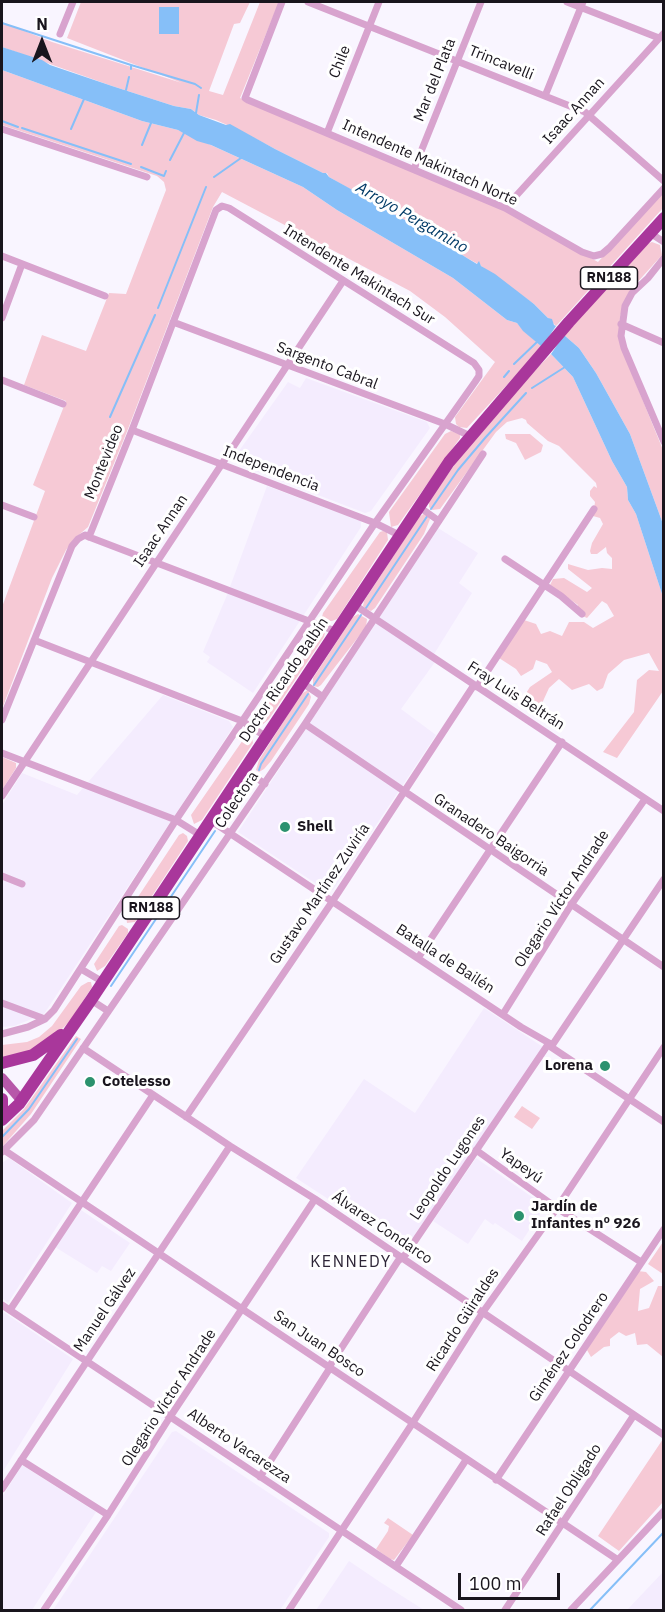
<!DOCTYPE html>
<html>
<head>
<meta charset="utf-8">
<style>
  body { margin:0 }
  #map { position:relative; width:665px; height:1612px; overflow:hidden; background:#f9f5ff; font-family:"IBM Plex Sans",sans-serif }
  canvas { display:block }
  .frame { position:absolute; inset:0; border:3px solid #19151d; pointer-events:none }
  .north { position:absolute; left:12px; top:12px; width:60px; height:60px; -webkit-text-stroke:4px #fff; paint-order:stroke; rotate:0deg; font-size:16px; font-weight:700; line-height:24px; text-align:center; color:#19151d }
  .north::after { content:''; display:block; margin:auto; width:21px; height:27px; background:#19151d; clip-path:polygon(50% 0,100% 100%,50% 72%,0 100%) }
  .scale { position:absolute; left:458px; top:1573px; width:102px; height:27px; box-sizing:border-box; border:3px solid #19151d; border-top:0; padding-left:8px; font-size:18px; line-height:21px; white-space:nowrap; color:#19151d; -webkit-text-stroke:4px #fff; paint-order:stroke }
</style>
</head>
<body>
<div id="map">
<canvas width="665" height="1612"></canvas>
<div class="frame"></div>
<div class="north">N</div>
<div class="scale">100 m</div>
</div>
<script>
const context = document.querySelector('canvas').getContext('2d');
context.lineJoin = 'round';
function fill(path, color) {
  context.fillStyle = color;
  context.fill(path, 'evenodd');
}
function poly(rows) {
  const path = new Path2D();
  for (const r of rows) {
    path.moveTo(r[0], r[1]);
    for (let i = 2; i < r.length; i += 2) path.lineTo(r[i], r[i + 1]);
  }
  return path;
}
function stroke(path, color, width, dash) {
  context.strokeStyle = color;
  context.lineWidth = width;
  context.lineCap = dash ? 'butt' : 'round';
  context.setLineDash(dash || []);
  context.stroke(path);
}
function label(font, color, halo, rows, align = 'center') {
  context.font = font + ' "IBM Plex Sans",sans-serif';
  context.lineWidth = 6;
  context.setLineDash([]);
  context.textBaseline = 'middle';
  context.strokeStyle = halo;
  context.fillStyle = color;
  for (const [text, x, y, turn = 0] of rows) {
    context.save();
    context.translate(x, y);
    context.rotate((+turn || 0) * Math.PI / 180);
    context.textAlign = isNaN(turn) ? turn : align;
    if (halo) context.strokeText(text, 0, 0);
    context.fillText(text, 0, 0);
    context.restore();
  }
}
const built = poly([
  [306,378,427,422,430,428,371,511,365,513,237,464,234,458,288,382,300,388],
  [267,486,361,521,361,527,253,693,207,662,210,657,203,652,227,595],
  [438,528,478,553,459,583,472,593,431,659,435,662,401,709,436,735,333,890,327,891,238,832],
  [163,695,229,721,233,727,44,1014,14,1026,2,1027,2,805,22,773,77,795],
  [484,1008,543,1047,405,1249,296,1178,364,1079,415,1113],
  [9,1158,72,1203,8,1303,2,1298,2,1163],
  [476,1158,545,1206,522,1241,495,1223,493,1225,485,1219,468,1244,433,1221],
  [81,1210,130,1243,111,1271,102,1266,97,1273,55,1247],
  [2,1311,73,1359,2,1473],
  [176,1431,329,1533,329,1537,280,1610,53,1610,172,1432],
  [22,1465,96,1512,32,1610,3,1610,2,1497],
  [349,1561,380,1582,424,1610,316,1610],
  [663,1572,663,1610,627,1610]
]);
const green = poly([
  [81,2,250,2,240,23,234,24,209,91,223,95,260,2,279,2,240,98,504,210,598,262,663,192,663,208,556,326,534,304,481,266,479,262,478,264,467,258,420,228,388,211,329,177,327,173,323,173,275,149,243,132,216,120,199,115,191,109,174,106,112,86,2,47,2,22,52,42,182,83,67,38],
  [2,70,142,121,178,130,303,187,337,210,453,278,507,320,517,323,524,331,542,347,467,428,459,427,456,424,455,417,495,362,445,317,410,291,222,192,213,207,128,429,88,527,74,539,66,550,52,578,2,709,2,607,45,491,33,485,66,401,24,385,42,335,86,351,109,293,126,294,166,190,164,182,157,176,2,125],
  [652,242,660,245,662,255,634,286,625,300,620,317,619,335,623,352,663,450,663,524,630,434,596,373,579,348,564,335,647,244],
  [551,354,573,377,612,461,627,487,628,500,636,514,663,597,663,691,617,758,603,752,634,712,637,680,649,670,659,671,649,653,624,660,608,674,603,688,597,691,589,684,572,690,559,679,549,688,538,712,527,709,523,698,530,687,552,672,547,664,536,660,533,669,521,676,516,669,499,658,524,620,536,624,541,634,550,631,562,636,569,622,584,622,593,628,614,616,607,604,602,601,587,618,576,613,578,605,550,585,553,579,564,578,587,592,592,588,568,569,568,564,588,570,602,568,612,569,612,558,607,553,606,547,597,554,591,554,590,551,592,543,603,524,600,518,593,516,595,502,590,496,590,491,594,486,597,488,596,483,559,446,548,441,527,423,526,420,522,418,507,422,496,432,440,509,432,510,429,507,429,502,436,491,465,450,508,398],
  [451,431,460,434,460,438,398,525,391,527,389,512,445,434],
  [530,434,543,445,541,452,525,460,516,443,506,439,505,434],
  [425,513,429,514,430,519,424,534,375,608,371,611,366,609,363,606,364,601,419,517],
  [383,531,387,532,388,540,337,619,332,621,327,621,322,617,323,613,380,532],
  [358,614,367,619,366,627,321,685,318,687,313,686,313,678,353,617],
  [318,629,322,629,325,633,324,637,269,719,262,725,258,723,257,719],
  [308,690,311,697,309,704,271,761,264,769,259,772,256,770,259,760,301,694],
  [249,735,252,737,253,743,202,820,194,824,191,815,245,737],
  [2,757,16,763,16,768,2,790],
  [183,833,187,836,188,841,135,922,127,923,126,915,179,835],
  [122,925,128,929,128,933,105,966,97,971,94,964,119,926],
  [88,982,91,982,92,987,70,1021,54,1037,43,1046,2,1060,2,1045,27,1042,39,1037,52,1026,81,986],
  [76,1036,81,1039,31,1114,2,1147,2,1131,24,1109],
  [522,1106,540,1118,532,1129,514,1117],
  [663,1242,663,1274,648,1264],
  [638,1271,646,1272,654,1281,640,1289,638,1311,649,1308,658,1286,663,1286,663,1357,647,1344,637,1345,635,1333,626,1336,619,1332,610,1339,610,1346,604,1347,591,1357,587,1350,593,1337],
  [663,1439,663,1502,619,1551,598,1536],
  [388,1518,413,1535,394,1560,390,1559,376,1549,388,1531,389,1526,384,1523]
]);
const water = poly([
  [159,7,179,7,179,34,159,34],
  [2,47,42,60,50,65,112,86,174,106,191,109,199,115,226,125,230,124,275,149,323,173,326,173,329,177,378,204,388,211,420,228,467,258,477,264,479,261,481,266,495,274,534,304,548,318,552,319,554,325,556,326,542,347,523,331,517,323,507,320,453,278,337,210,303,187,211,145,197,141,178,130,142,121,2,70],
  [564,335,579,348,596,373,630,434,663,524,663,597,636,514,628,500,627,487,612,461,573,377,551,354]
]);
const stream = poly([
  [2,23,131,65,131,69],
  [131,65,195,84,201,88],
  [126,90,129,77],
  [196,113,199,95],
  [2,121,18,127],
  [22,128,131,164],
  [71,129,84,99],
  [142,145,151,123],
  [170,160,184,133],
  [141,167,164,176,166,171],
  [214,177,241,158],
  [158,308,206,187],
  [514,364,538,341],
  [504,377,509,371],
  [532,388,565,367],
  [110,417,155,315],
  [431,509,458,470,485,438,526,393],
  [366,608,428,515],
  [314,685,361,615],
  [259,770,261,764,308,694],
  [111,986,215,831],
  [2,1137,29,1109,77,1039],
  [590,1610,664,1532]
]);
const street = poly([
  [282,2,245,98,248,100,505,208,582,252,594,256,602,254,609,248,664,188],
  [308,2,585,112,664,181],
  [567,2,659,38],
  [60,34,73,2],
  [545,96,583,2],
  [2,129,147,177],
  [327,133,379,2],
  [414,169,481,2],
  [505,208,664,33],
  [650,233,664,242],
  [2,256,105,296],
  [664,258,648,278,632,293,625,306,621,336,624,348,664,442],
  [2,318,22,264],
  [173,322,445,424,470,436],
  [621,324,664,343],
  [2,380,63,404],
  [132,430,375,523,399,535],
  [2,505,34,517],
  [418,506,439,521],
  [89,537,335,631],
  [505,559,561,596,582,614],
  [353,604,664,811],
  [34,640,242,721,265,736],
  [301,682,323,697],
  [477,687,594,509],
  [2,720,72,546,78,539,85,535,89,537,93,527,132,430,216,210,222,206,229,208,474,363,479,370,479,376,475,382,375,523,176,820,54,1010,45,1019,28,1027,2,1034],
  [305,724,664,967],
  [2,753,176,820,200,835],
  [244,769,265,784],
  [2,796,343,281],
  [210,820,521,1027,549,1043,551,1047,664,1122],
  [2,876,22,884],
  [418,958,562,742],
  [81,969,103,982],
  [91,1000,108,1011],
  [2,1003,45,1019],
  [503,1014,571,905,645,799],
  [551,1047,664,879],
  [83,1048,230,1146,315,1199,664,1435],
  [186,1117,332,902,474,685],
  [4,1150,618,1560],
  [476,1150,557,1208,641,1262],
  [2,1152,34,1120,305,724,483,454],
  [2,1305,461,1610],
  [10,1310,153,1095],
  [329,1367,398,1261,406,1254,549,1043],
  [21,1460,108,1515],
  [260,1477,330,1368],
  [496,1480,664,1229],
  [2,1489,230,1146],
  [396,1566,466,1460],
  [44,1610,108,1515,170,1417,315,1199],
  [289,1610,412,1424,483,1312,557,1208,664,1047],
  [505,1610,634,1415],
  [571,1610,664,1511]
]);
const primary = poly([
  [2,1078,21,1100]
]);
const highway = poly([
  [2,1063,33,1055,61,1035],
  [2,1099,2,1109],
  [2,1120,19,1104,91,1000,449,462,569,322,664,218]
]);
const markers = [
  [285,827,6,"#2c926e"],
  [605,1066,6,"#2c926e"],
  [90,1082,6,"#2c926e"],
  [519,1216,6,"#2c926e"]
];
const shields = [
  [609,278,57],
  [151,908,57]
];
const shieldNames = [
  ["RN188",609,278],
  ["RN188",151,908]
];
const streetNames = [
  ["Chile",340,62,-68],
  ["Trincavelli",501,63,22],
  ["Mar del Plata",435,80,-68],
  ["Isaac Annan",574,111,-48],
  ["Intendente Makintach Norte",430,163,24],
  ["Intendente Makintach Sur",359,275,32],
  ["Sargento Cabral",327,366,21],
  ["Montevideo",104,462,-68],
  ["Independencia",271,469,21],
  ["Isaac Annan",161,531,-56],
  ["Doctor Ricardo Balbín",284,680,-56],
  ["Fray Luis Beltrán",516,696,33],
  ["Colectora",237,800,-56],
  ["Granadero Baigorria",491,835,34],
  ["Gustavo Martínez Zuviría",320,894,-56],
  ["Olegario Víctor Andrade",562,899,-57],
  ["Batalla de Bailén",445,959,33],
  ["Yapeyú",521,1166,35],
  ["Leopoldo Lugones",448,1168,-56],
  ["Álvarez Condarco",382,1228,34],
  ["Manuel Gálvez",105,1310,-56],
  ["Ricardo Güiraldes",463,1320,-57],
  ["San Juan Bosco",319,1344,34],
  ["Giménez Colodrero",569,1347,-56],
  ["Olegario Víctor Andrade",169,1398,-57],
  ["Alberto Vacarezza",239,1446,34],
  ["Rafael Obligado",569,1490,-57]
];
const poiNames = [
  ["Shell",297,827],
  ["Lorena",593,1066,"right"],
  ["Cotelesso",102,1082],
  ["Jardín de",531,1207],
  ["Infantes nº 926",531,1224]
];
const waterNames = [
  ["Arroyo Pergamino",412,218,30]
];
const neighbourhoodNames = [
  ["KENNEDY",351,1262]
];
fill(built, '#f4ecfe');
fill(green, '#f6c9d5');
fill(water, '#86bff8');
stroke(stream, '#86bff8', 2);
stroke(street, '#d8a3ce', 7);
stroke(primary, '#b758a9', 10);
stroke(highway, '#a9379b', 12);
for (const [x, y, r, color] of markers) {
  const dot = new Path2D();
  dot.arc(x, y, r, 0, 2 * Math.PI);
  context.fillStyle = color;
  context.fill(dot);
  stroke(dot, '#fff', 2);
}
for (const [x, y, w] of shields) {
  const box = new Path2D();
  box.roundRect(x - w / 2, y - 11, w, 22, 4.5);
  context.fillStyle = '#fff';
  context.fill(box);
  stroke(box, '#19151d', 1.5);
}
label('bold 14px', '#19151d', null, shieldNames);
label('15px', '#19151d', '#fff', streetNames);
label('bold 15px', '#19151d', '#fff', poiNames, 'left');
label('italic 16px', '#013a66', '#fff', waterNames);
context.letterSpacing = '1.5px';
label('16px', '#2e2637', '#fff', neighbourhoodNames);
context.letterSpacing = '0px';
</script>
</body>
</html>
